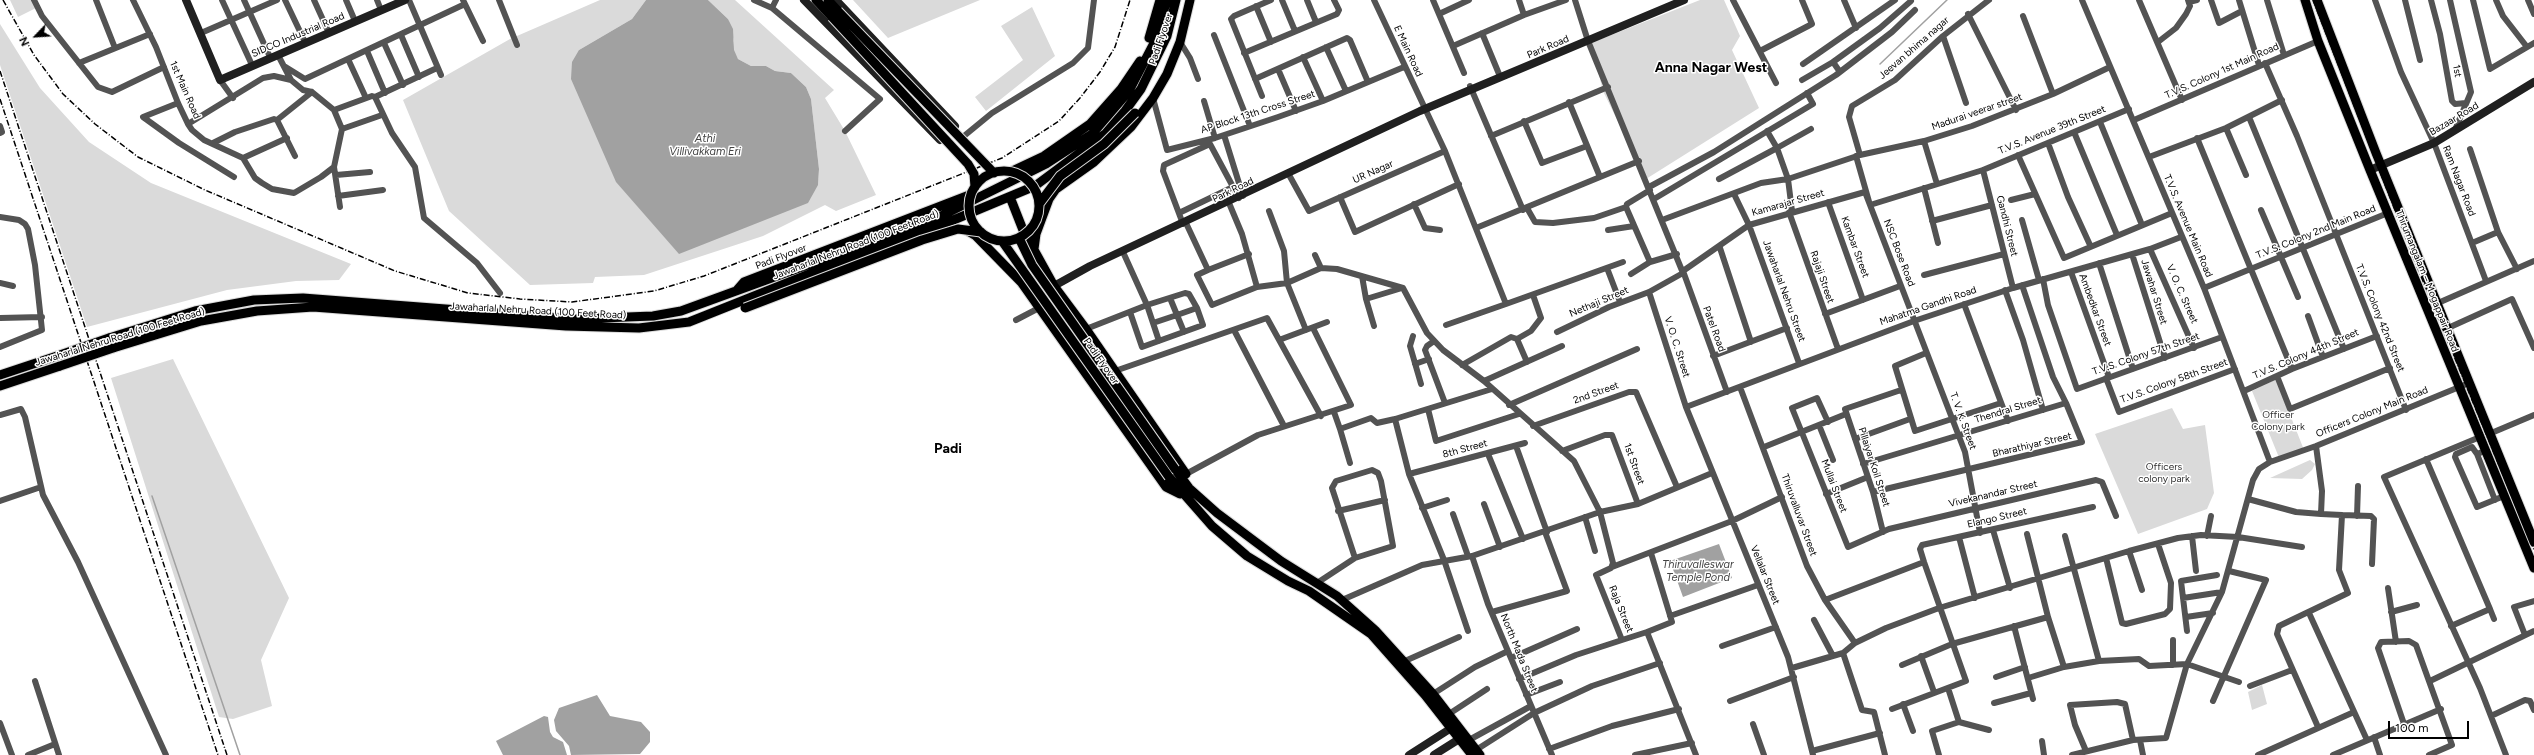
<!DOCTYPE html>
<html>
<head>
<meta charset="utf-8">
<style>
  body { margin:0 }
  #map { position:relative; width:2534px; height:755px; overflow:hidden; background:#fff; font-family:Figtree,sans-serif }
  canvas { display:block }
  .north { position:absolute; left:16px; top:16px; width:40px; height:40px; -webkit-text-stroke:3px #fff; paint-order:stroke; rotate:245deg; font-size:11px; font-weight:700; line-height:16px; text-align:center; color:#000 }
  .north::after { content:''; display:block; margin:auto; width:14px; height:18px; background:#000; clip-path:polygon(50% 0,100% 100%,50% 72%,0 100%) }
  .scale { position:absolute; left:2388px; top:721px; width:81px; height:18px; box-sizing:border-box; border:2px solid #000; border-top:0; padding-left:5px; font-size:12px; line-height:14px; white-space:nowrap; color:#000; -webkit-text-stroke:3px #fff; paint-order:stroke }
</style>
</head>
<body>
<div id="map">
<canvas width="2534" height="755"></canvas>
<div class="north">N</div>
<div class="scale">100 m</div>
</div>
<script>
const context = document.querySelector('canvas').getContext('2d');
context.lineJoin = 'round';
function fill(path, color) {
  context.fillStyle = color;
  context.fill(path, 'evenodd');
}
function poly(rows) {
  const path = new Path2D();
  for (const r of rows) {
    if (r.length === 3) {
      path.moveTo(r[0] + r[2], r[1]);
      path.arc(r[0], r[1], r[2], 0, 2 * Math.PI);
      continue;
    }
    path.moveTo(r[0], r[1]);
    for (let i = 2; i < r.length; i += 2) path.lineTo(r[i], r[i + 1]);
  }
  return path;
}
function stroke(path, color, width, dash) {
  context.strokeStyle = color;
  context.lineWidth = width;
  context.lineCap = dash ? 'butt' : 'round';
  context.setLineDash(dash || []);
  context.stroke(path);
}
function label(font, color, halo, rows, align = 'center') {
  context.font = font + ' Figtree,sans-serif';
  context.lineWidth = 3;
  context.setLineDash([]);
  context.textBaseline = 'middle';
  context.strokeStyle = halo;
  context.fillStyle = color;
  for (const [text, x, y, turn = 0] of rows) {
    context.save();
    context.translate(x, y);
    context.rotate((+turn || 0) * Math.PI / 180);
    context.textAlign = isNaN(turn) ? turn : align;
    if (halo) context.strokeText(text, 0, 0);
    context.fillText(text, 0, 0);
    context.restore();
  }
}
const green = poly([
  [10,0,32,0,36,8,18,17],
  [600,0,646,0,632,19,579,50,818,185,819,169,811,99,806,87,791,73,775,71,766,66,751,66,738,59,733,50,734,41,728,19,708,0,735,0,834,90,825,98,845,131,876,195,836,211,825,205,763,236,644,275,595,277,593,283,530,285,449,211,403,100,510,39],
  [853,0,980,0,888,38],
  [1700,0,1724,0,1740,36,1732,50,1759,108,1646,179,1603,91,1591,43],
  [1032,7,1055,56,986,111,975,97,1023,60,1001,26],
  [0,24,40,88,89,142,151,183,351,264,339,280,296,281,227,290,87,327,0,65],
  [173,359,289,598,261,660,272,706,233,719,219,717,111,378],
  [2276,379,2304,450,2280,460,2252,391],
  [2172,408,2183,429,2205,425,2214,493,2207,509,2138,534,2095,434],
  [2310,460,2315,464,2312,470,2302,479,2270,478],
  [2262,685,2267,704,2252,710,2248,692]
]);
const water = poly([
  [646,0,708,0,728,19,733,29,734,50,738,59,751,66,766,66,775,71,791,73,806,87,811,99,819,169,818,185,808,203,679,254,616,182,571,79,572,62,579,50,632,19],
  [1719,544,1732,578,1683,597,1670,561],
  [597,695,610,716,641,722,650,732,650,742,640,754,571,755,569,746,556,731,554,720,559,708],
  [544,716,548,717,550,732,553,737,563,742,567,755,503,755,496,741]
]);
const stream = poly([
  [1880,64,1947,0],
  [152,496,240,755]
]);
const street = poly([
  [34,0,42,16,98,87,112,92,164,67],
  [96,0,115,48],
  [133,0,156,47,178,103,188,124,192,130,204,140,243,158,255,178,262,183,272,189,294,193,321,177,334,167,342,129,334,110,312,92,303,90,291,80,274,76,263,78,188,124],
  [222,0,252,65],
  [244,0,270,57],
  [285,0,305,42],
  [314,0,329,33],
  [346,0,355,21],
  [377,0,381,10],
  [409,0,441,75],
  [463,0,483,41],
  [499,0,517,45],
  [754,0,772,8,776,0],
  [1282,0,1295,31],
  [1307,0,1316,22],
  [1374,0,1445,151,1506,304,1623,262],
  [1433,0,1464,73],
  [1519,0,1524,15],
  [1733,0,1776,83],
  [1844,0,1856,28],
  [2082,0,2204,288,2270,462],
  [2139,0,2182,100],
  [2211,0,2219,23,2242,11],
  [2239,0,2259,65],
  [2267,0,2284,55],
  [2375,0,2401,72,2434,143,2486,281],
  [2405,0,2420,60],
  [2431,0,2440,34,2452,101,2455,104,2466,103],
  [2450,0,2471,92,2455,130],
  [2473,0,2490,69,2534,43],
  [2496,0,2503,16,2527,47],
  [2528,0,2534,14],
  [2189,2,2197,0],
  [1256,6,1271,42],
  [772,8,880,99,845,131],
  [1439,14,1469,0],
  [1968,14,2016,110],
  [2023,16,2053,94],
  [201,33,277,0],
  [1482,33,1499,74],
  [401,35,419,77],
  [1214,35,1250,126],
  [1943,36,1966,103],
  [1180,42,1190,58,1198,79],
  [2158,42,2176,28,2186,14,2190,6,2188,0],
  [384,43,403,85],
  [1453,46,1524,15,1566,0],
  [1326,47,1346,91],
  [367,51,385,93],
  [1760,51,1812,24,1802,0],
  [1244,53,1337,14,1339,10,1334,0],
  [278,55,291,80],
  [1303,57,1323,101],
  [348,59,366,98],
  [79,63,150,34],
  [2265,63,2297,136,2406,410],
  [1803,64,1895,0],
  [284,66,305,79,465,4],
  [1278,69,1296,111],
  [1840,72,1833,62,1880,28,1911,1],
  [1255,79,1347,38,1350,40,1368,82],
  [220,80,233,98],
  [1802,80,1833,62],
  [1470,86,1523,210],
  [1262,96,1231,19,1234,16,1271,0],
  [375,97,437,68],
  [1153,98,1167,150,1215,138,1278,117,1323,101,1404,67],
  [1204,101,1215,138],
  [1569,102,1600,177],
  [178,103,143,117,179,143,234,177],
  [334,110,372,96,375,97,392,133,415,167,424,218,477,263,500,293],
  [2249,117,2344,349],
  [277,120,312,92],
  [2134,120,2318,41],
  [1524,121,1542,163,1587,146],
  [2100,122,2142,225],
  [0,126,2,132,0,133],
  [2226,128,2246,175],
  [342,129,382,115],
  [2074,132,2117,235],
  [1224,135,1243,196],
  [964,136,992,113,1073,63,1088,48,1094,0],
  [1491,136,1608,87],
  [2197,138,2292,369],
  [1924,141,1937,184],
  [213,143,235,132,274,119,277,120,295,156],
  [2048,143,2068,197,2090,245],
  [2470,149,2498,232,2517,269],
  [1860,155,1849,117,1852,106,1895,80,1943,36,1989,0],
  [2018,155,2064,258,2172,213],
  [1856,156,1870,205,1983,170,2129,109],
  [2149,157,2226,128,2282,100],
  [243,158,287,138],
  [334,167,340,207],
  [1983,170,2013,288],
  [1288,173,1309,211,1445,151],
  [336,175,370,172],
  [1719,179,1777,148,1767,131],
  [1649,187,1714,152,1836,75,1892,32,1915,10],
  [1924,188,1938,243],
  [1865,192,1965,452,1980,533],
  [1734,194,1749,225,1799,363],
  [338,196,383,190],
  [1340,197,1355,232,1459,184],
  [1654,199,1813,104,1807,93],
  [2011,200,2035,194],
  [1828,202,1863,300],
  [1229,203,1242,234,1257,287],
  [1414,204,1425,228,1440,230],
  [1527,208,1535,222,1553,223,1594,218,1626,207],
  [2261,210,2298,297],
  [1269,211,1284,251,1287,283,1306,330],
  [1792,211,1788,179,1777,148,1811,129],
  [1789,212,1838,349],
  [1179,213,1233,187],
  [0,217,19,220,25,224,28,229,35,265,42,330,0,347],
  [1662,220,1761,183,1788,179,1860,155,1924,141,1972,126,2053,94,2110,67],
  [2022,220,2039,280],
  [1932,221,1992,205],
  [1186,223,1208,270,1197,275,1212,305,1257,287,1287,283,1321,268,1337,269,1403,288,1427,333,1443,350,1484,381,1574,461,1600,512,1613,563,1611,568,1596,575,1622,640,1647,632,1696,755],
  [1183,224,1163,171,1164,165,1210,144,1239,198],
  [1476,228,1639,161],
  [1608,230,1634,226],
  [2472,243,2498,232],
  [1720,248,1751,342],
  [2150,249,2194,348],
  [1123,252,1147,305,1159,341],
  [2132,254,2165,358],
  [1315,255,1321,268],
  [1650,262,1626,207,1627,204,1650,190],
  [2099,263,2133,369],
  [1607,268,1620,302],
  [1208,270,1249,254],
  [2071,272,2109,377],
  [1631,274,1650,262,1677,254],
  [1924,275,2004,254],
  [1362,276,1366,299,1374,326],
  [2043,279,2048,305,2077,389,2222,337],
  [0,283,13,286],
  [2204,288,2388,213],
  [2005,290,2023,340,2043,410],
  [1649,292,1686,407,1788,657,1813,755],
  [1366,299,1402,288],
  [2438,303,2534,261],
  [1964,304,2008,421],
  [1130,312,1142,347,1203,325,1197,308],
  [1825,314,1900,286],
  [2308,316,2323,357],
  [0,318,42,317],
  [1016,320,1039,308],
  [1153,323,1177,315,1184,332],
  [1446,325,1506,304],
  [2448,328,2512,299,2534,348],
  [1086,329,1147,305,1185,293,1189,294,1197,308,1177,315,1170,298],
  [1234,330,1284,426],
  [1557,332,1609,307,1649,292,1683,273,1588,41,1575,0],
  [1413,336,1410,346,1421,384],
  [1517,339,1531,331,1541,318,1533,295],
  [1279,340,1327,322],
  [1434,341,1427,346,1425,350,1445,403],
  [1926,353,1895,366,1915,431,2001,403],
  [1713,356,1787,328],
  [1415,364,1429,359],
  [1462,365,1511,337,1517,339,1527,362],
  [1115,371,1267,318,1321,416],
  [2277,376,2290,409,2390,368],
  [2106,378,2119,412,2235,369],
  [1484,381,1562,346],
  [1740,387,1807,566,1825,600,1855,643],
  [2244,391,2292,369,2377,336],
  [1727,392,1683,271,1749,225,1865,192],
  [1509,405,1637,349],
  [1686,407,1914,321,2013,288,2150,249,2181,237],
  [1428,409,1436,441,1519,414],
  [1334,412,1340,429,1371,418,1377,423,1395,419,1492,389],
  [0,415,21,409,25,417,43,495,78,562,166,755],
  [1395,419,1409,474,1444,560,1468,631],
  [1828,422,1817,398,1792,408,1848,547,1889,529,2096,480,2102,482,2116,516],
  [1819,425,1833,460],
  [1533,426,1629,392,1636,392,1677,487],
  [1340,429,1350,463],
  [2489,434,2534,415],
  [2480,437,2384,477,2480,688,2506,755],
  [1855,439,1910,419],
  [1516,446,1547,532],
  [2316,446,2322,491,2321,514,2342,515,2339,570,2348,593,2279,626,2277,634,2318,727],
  [1764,447,1846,414],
  [1562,451,1605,435,1612,435,1638,504],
  [2485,451,2477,454,2472,447,2456,454,2455,457,2477,507,2504,496],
  [1488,454,1523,539],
  [2477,454,2495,500],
  [2426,459,2490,609,2451,626],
  [1863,464,2066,403],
  [1186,474,1258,435,1351,405,1313,328],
  [1409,474,1525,443],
  [1873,492,2082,442,2066,403,2053,377,2022,285],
  [1826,494,1868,477],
  [2248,499,2296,512,2321,514],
  [0,501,41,487],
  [1484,504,1500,547],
  [1422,508,1447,500],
  [1338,511,1385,500],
  [1453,514,1468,556],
  [2342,515,2371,516,2374,519,2372,564],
  [2357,516,2358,486],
  [1585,517,1595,551],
  [1993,530,2010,588],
  [1883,532,1873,492,1845,409,1901,390],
  [2027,534,2048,617],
  [2065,536,2099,661],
  [2192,536,2196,571],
  [2207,536,2211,516],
  [1959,537,1975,598],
  [2129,551,2142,590],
  [1472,556,1488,604,1552,755],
  [2106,558,2122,623,2126,624,2165,614,2170,609,2171,583,2158,544],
  [1612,567,1732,521,1782,497],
  [1317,583,1355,558,1393,546,1381,481,1378,473,1372,470,1336,481,1332,488,1355,558],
  [2388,588,2396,642],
  [2183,598,2222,592],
  [1342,600,1422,565,1472,556,1600,512,1638,504,1712,473],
  [1825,600,1924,562],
  [2490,609,2494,619],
  [1492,612,1567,591,1545,532],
  [2391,612,2417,605],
  [2309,613,2367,740],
  [1670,616,1758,585],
  [2186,617,2213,613],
  [1814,620,1833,656],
  [2014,626,2033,699],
  [2187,631,2181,581,2217,575],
  [1647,632,1672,622,1651,553],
  [2525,635,2514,607,2534,601],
  [2173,640,2173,665],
  [1722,646,1776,627],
  [1843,653,1862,710,1874,712,1885,755],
  [1921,656,1934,692],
  [1511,658,1577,629],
  [1405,661,1459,637],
  [1902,665,1952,644,2048,617,2064,667],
  [1792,668,1843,653,1855,643,1886,628,1939,608,2129,551,2178,538,2201,535,2238,537,2302,547],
  [1996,677,2025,667],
  [2028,678,2064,667,2099,661,2139,659,2149,666,2187,664,2239,682],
  [1519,679,1576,655,1622,640],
  [35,681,59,755],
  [2430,681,2534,631],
  [2250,686,2292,670],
  [1948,688,1959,722],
  [1433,694,1475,667,1508,651],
  [1526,695,1560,682],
  [1730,701,1794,677],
  [2213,701,2266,580,2229,571],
  [1994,703,2031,693],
  [1903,704,1913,731],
  [1892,709,1966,681,1924,562,1920,549,1922,545,2093,507],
  [1449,714,1487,689],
  [2491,716,2525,700,2530,701,2534,710],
  [0,723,12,755],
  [1753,724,1764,755],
  [2404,724,2378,648,2381,642,2409,641,2416,645,2452,745,2429,755],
  [2374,737,2380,755],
  [1469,740,1531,706],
  [2140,740,2143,755],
  [2042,741,2044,755],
  [1549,749,1612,726,1679,709],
  [1476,750,1534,713,1592,686,1660,663],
  [1812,751,1880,733],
  [2086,751,2075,725,2070,705,2117,702,2125,704,2133,740],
  [28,755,55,744],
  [1635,755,1692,743],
  [1939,755,1932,731,1959,722,1989,730],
  [2072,755,2133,740,2166,738,2187,664,2222,592,2253,480,2259,469,2270,462,2316,446,2469,383],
  [2258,755,2354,712],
  [2333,755,2441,709]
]);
const secondary = poly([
  [186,0,220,80,405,0],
  [804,0,940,140],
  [836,0,955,126],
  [2370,170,2434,143,2534,82],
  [1054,286,1090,266,1420,111,1684,0],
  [1409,755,1456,725],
  [1434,755,1464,736]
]);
const primary = poly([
  [816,0,832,17],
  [828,0,838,11],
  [2305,0,2318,41,2370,170,2534,568],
  [2317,0,2376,153,2534,542],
  [1149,38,1160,0],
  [1010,172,1044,156,1090,124,1121,89,1140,61],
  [1010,197,1023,230,1054,286,1086,329,1186,474],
  [966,230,976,236,1021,282,1166,487,1180,494],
  [1034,249,1036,234,1049,199,1056,189,1094,162,1131,127,1153,98,1167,74,1180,42,1190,0],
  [737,290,744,282,972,194],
  [109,338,195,311,254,300,303,298,575,319,653,316,681,311,939,217,1046,164,1092,134,1129,91,1154,43,1167,0],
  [113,348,201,321,257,311,313,307,566,326,639,328,689,322,857,255,951,221,1035,186,1106,133,1125,111,1141,89,1167,36,1176,0],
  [0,375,57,356],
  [0,386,60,366],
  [1175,469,1189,488,1217,513,1281,561,1337,596,1375,630,1433,694,1480,755],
  [1169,477,1212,526,1247,556,1288,581,1309,591,1371,634,1425,695,1472,755]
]);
const rail = poly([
  [3,0,34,55,63,94,95,124,138,157,205,190,395,271,468,293,520,299,572,302,654,291,704,276,1002,158,1059,121,1080,98,1100,72,1115,47,1130,0],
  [2313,0,2416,264,2534,550],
  [0,71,227,755],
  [0,99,218,755]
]);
const primaryBridge = poly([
  [838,11,994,173],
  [832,17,968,164,974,174,975,187],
  [1004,206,35],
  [1039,204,1060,176,1104,144,1135,113],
  [1019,238,1032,265,1175,469],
  [1002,241,1169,477],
  [745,308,922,240,958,229,981,232],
  [57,356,109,338],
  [60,366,113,348]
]);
const streetNames = [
  ["SIDCO Industrial Road",298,35,-23],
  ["Padi Flyover",1161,39,-71],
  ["Park Road",1548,47,-23],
  ["Jeevan bhima nagar",1914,48,-41],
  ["E Main Road",1408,51,65],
  ["T.V.S. Colony 1st Main Road",2222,71,-24],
  ["1st",2457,71,80],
  ["1st Main Road",185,90,66],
  ["AP Block 13th Cross Street",1258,112,-18],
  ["Madurai veerar street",1977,112,-19],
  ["Bazaar Road",2454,119,-31],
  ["T.V.S. Avenue 39th Street",2052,130,-22],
  ["UR Nagar",1373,172,-24],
  ["Ram Nagar Road",2459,181,69],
  ["Park Road",1233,190,-26],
  ["Kamarajar Street",1788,203,-16],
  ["Gandhi Street",2007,226,76],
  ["T.V.S. Avenue Main Road",2188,226,67],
  ["T.V.S. Colony 2nd Main Road",2316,232,-22],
  ["Jawaharlal Nehru Road (100 Feet Road)",856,245,-21],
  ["Kambar Street",1855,247,70],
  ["NSC Bose Road",1899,253,69],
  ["Padi Flyover",781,257,-21],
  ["Rajaji Street",1822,277,71],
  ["Thirumangalam – Mogappair Road",2427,281,68],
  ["Jawaharlal Nehru Street",1784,291,70],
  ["Jawahar Street",2154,292,73],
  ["V. O. C. Street",2182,294,66],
  ["Nethaji Street",1599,302,-23],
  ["Mahatma Gandhi Road",1928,306,-19],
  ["Ambedkar Street",2095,310,70],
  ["Jawaharlal Nehru Road (100 Feet Road)",538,311,3],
  ["T.V.S. Colony 42nd Street",2380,318,68],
  ["Patel Road",1714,329,70],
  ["Jawaharlal Nehru Road (100 Feet Road)",120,337,-17],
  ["V. O. C. Street",1677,347,72],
  ["T.V.S. Colony 57th Street",2146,354,-19],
  ["T.V.S. Colony 44th Street",2306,354,-23],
  ["Padi Flyover",1101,361,55],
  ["T.V.S. Colony 58th Street",2174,381,-20],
  ["2nd Street",1596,393,-20],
  ["Thendral Street",2008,410,-17],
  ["Officers Colony Main Road",2372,412,-22],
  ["T. V. K. Street",1963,421,70],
  ["Bharathiyar Street",2032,445,-13],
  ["8th Street",1465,449,-15],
  ["1st Street",1634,464,70],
  ["Pillaiyar Koil Street",1874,467,72],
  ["Mullai Street",1834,486,69],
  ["Vivekanandar Street",1993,494,-13],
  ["Thiruvalluvar Street",1799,515,70],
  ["Elango Street",1997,518,-13],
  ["Vellalar Street",1765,575,68],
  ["Raja Street",1621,609,68],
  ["North Mada Street",1519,653,68]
];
const parkNames = [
  ["Officer",2278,415],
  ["Colony park",2278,427],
  ["Officers",2164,467],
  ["colony park",2164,479]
];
const waterNames = [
  ["Athi",705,139],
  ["Villivakkam Eri",705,152],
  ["Thiruvalleswar",1698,565],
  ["Temple Pond",1698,578]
];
const districtNames = [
  ["Anna Nagar West",1711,68],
  ["Padi",948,449]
];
fill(green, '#dadada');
fill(water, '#a1a1a1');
stroke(stream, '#a1a1a1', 1.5);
stroke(primary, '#dbdbdb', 11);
stroke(street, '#535353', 6);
stroke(secondary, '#202020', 8);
stroke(primary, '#000', 9);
stroke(rail, '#000', 1.5, [6, 2, 1, 2]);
stroke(primaryBridge, '#dbdbdb', 11, []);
stroke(primaryBridge, '#000', 9);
label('10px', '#000', '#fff', streetNames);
label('10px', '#313131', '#fff', parkNames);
label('italic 11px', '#424242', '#fff', waterNames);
label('bold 14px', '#000', '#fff', districtNames);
</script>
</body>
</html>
